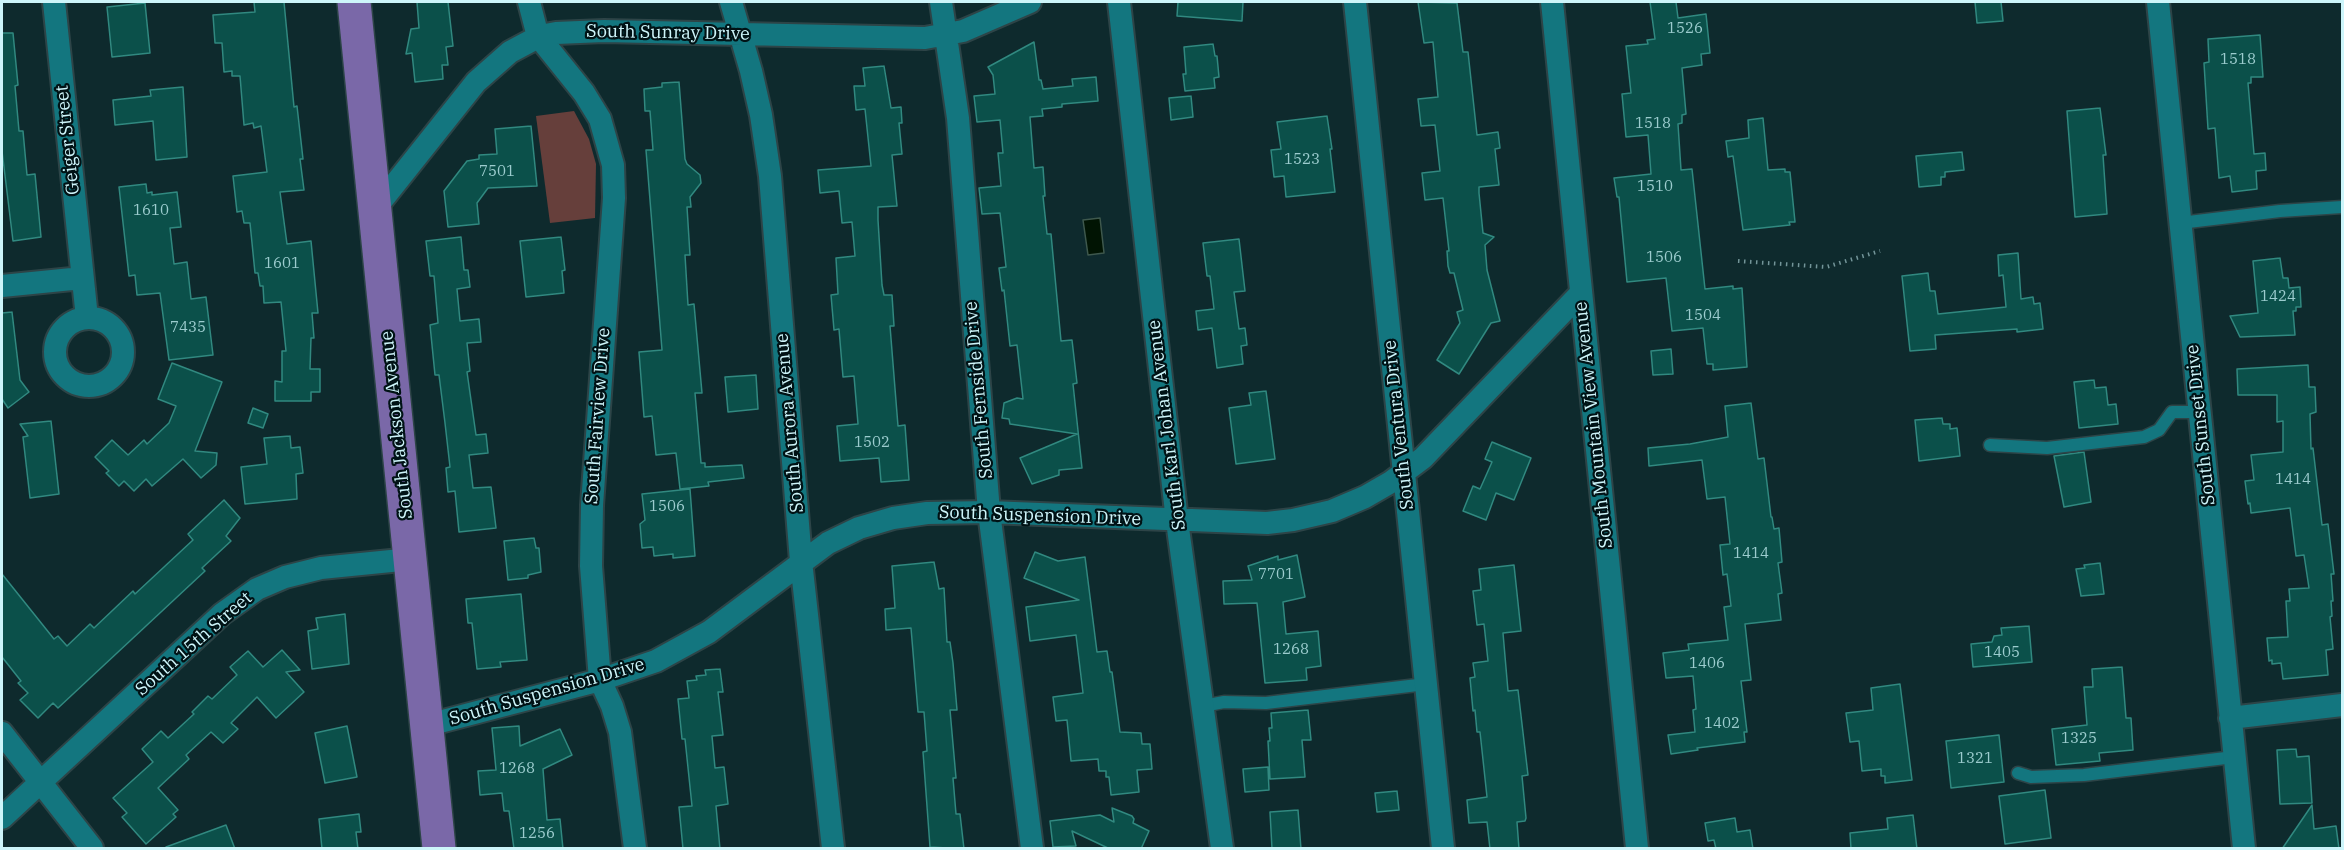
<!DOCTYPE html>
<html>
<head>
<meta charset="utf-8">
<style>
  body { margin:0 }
  #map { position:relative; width:2344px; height:850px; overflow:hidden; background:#0e2a2d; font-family:"IBM Plex Serif",serif }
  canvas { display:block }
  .frame { position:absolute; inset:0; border:3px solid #cdf5fa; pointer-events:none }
</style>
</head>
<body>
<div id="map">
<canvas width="2344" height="850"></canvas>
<div class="frame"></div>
</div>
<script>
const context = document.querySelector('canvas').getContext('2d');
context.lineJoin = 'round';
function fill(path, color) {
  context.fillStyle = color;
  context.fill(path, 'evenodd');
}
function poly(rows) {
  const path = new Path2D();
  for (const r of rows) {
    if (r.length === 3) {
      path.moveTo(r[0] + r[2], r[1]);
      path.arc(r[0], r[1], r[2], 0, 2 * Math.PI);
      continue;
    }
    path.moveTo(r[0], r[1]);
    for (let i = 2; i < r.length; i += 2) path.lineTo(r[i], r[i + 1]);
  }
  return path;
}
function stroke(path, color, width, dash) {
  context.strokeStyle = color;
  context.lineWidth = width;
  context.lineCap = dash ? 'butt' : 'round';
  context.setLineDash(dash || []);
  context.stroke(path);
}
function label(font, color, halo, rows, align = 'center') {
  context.font = font + ' "IBM Plex Serif",serif';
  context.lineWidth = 4.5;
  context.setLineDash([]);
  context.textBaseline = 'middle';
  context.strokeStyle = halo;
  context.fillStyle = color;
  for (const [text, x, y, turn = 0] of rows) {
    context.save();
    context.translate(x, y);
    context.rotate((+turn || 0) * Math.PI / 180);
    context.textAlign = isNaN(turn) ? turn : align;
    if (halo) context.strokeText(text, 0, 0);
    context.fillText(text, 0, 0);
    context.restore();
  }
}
const green = poly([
  [574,111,589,139,596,164,595,218,550,223,536,116]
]);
const water = poly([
  [1100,218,1104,253,1088,255,1083,220,1100,218]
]);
const building = poly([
  [254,2,284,2,294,107,297,106,303,159,300,159,304,190,280,192,287,244,311,241,318,313,312,313,314,338,311,338,310,369,320,369,320,392,311,392,311,401,275,401,275,381,282,382,282,351,286,351,281,302,264,303,263,286,260,286,258,273,255,273,250,223,244,223,242,211,237,212,233,176,267,172,261,126,254,128,253,123,244,125,240,76,232,76,232,71,224,72,222,43,215,43,213,15,255,12,254,2],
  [417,2,448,2,453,46,446,47,448,65,442,65,443,79,415,82,412,53,406,54,411,29,419,28,417,2],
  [1178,2,1243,2,1242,21,1177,16,1178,2],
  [1418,2,1457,3,1463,52,1468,52,1477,135,1498,132,1500,148,1495,149,1499,185,1479,187,1479,193,1483,233,1494,237,1485,245,1487,270,1500,321,1491,323,1459,374,1437,360,1460,323,1457,312,1463,310,1454,273,1450,273,1448,266,1447,251,1449,251,1443,198,1425,200,1422,173,1440,171,1435,125,1421,126,1418,99,1438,97,1433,42,1424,43,1418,2],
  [1650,2,1676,2,1678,18,1706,14,1710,53,1701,54,1702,65,1682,68,1686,114,1682,115,1682,123,1678,124,1681,170,1692,169,1705,289,1733,286,1733,289,1742,288,1747,367,1713,370,1713,364,1707,364,1703,328,1672,331,1666,278,1627,282,1619,197,1617,197,1614,178,1651,174,1648,135,1626,137,1622,94,1631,93,1626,46,1648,44,1647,40,1655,39,1650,2],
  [1975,2,2001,2,2003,21,1977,23,1975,2],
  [145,3,150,53,112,57,107,7,145,3],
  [2,33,13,33,18,85,15,86,19,131,23,131,27,175,35,174,41,237,13,241,2,151,2,33],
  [2260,35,2263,77,2251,77,2251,83,2248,83,2254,154,2265,153,2266,170,2256,171,2257,189,2232,192,2230,176,2219,178,2215,128,2208,129,2204,63,2209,62,2208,39,2260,35],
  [1034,42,1039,80,1041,80,1043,89,1073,86,1072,79,1096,77,1098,101,1062,104,1062,107,1042,109,1043,116,1030,117,1034,168,1043,167,1045,196,1043,196,1047,234,1051,234,1061,341,1072,340,1077,383,1073,384,1082,468,1059,470,1059,475,1032,484,1020,458,1077,434,1010,424,1009,419,1002,418,1004,403,1017,398,1023,399,1017,345,1010,346,1004,290,1002,291,999,268,1006,267,1000,213,982,214,979,188,1001,186,998,153,1003,153,1000,120,977,122,974,96,995,94,993,75,988,67,1034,42],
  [1213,44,1215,56,1217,56,1219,77,1214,78,1215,88,1185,91,1183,74,1186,74,1184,47,1213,44],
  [884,66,891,108,901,107,902,123,899,123,902,154,892,155,897,206,878,207,878,220,882,285,884,295,892,295,894,326,890,326,898,426,905,425,909,480,881,482,879,458,840,461,837,426,858,424,854,376,843,377,839,329,834,330,831,295,838,294,836,258,855,256,852,222,842,223,839,191,820,193,818,170,871,166,865,109,856,110,854,86,865,86,863,68,884,66],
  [679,82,685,159,687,164,700,175,701,183,690,197,691,207,687,207,690,255,685,255,688,305,694,304,702,393,695,393,701,463,705,463,705,467,742,465,744,478,708,482,709,486,680,489,676,453,656,455,652,416,644,417,639,352,662,350,646,150,653,150,650,111,645,111,644,89,662,87,662,83,679,82],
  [183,87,187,157,156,160,153,121,115,125,113,100,151,96,150,90,183,87],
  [1191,96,1193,117,1171,120,1169,98,1191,96],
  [2100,108,2106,155,2103,155,2107,214,2075,217,2067,111,2100,108],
  [1327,116,1332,149,1330,149,1335,192,1286,197,1284,176,1274,177,1271,150,1281,149,1277,122,1327,116],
  [1763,118,1768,170,1785,169,1785,172,1790,172,1795,222,1789,222,1790,225,1743,230,1733,156,1728,157,1726,141,1749,138,1748,120,1763,118],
  [531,126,537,186,488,188,477,203,479,224,448,227,444,191,467,161,479,159,479,155,497,154,495,129,531,126],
  [1962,152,1964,170,1945,172,1945,177,1941,177,1941,185,1919,187,1916,156,1962,152],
  [146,184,147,193,152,192,152,195,177,192,181,227,170,228,174,264,187,262,191,299,206,297,213,355,169,360,160,293,137,295,135,275,129,276,119,187,146,184],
  [461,237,464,270,468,270,470,287,457,289,460,321,479,319,481,342,467,343,470,371,467,372,476,435,486,434,488,453,469,455,473,488,491,487,496,528,459,532,455,491,448,492,446,468,450,467,445,423,439,375,435,375,430,325,438,323,434,276,430,276,426,241,461,237],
  [561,237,565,270,562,271,564,293,526,297,520,241,561,237],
  [1239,239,1245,291,1234,292,1239,329,1245,328,1247,345,1241,346,1243,364,1217,368,1212,328,1198,330,1196,311,1214,309,1210,276,1207,276,1203,243,1239,239],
  [2018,253,2021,299,2033,297,2034,304,2040,303,2043,329,2017,332,2017,329,1935,335,1936,349,1910,351,1902,276,1928,273,1930,291,1935,291,1938,314,2006,307,2003,275,1999,276,1998,255,2018,253],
  [2280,258,2283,278,2288,278,2289,288,2300,287,2301,307,2296,307,2296,311,2293,311,2295,335,2240,337,2230,316,2258,313,2253,261,2280,258],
  [12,312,20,380,29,392,8,408,2,399,2,313,12,312],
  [1671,349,1673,374,1653,375,1651,351,1671,349],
  [172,363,222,382,195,451,217,453,216,465,201,478,183,459,152,486,146,479,134,491,124,481,119,486,106,473,109,471,95,457,112,440,128,455,144,440,147,444,169,423,176,406,158,399,172,363],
  [2308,365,2309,387,2315,387,2316,412,2310,414,2311,449,2313,448,2322,525,2328,524,2334,574,2331,574,2333,601,2331,601,2332,616,2330,617,2333,649,2326,650,2328,675,2283,679,2281,663,2272,664,2272,660,2269,661,2267,638,2288,637,2286,601,2290,601,2289,589,2309,588,2304,555,2296,556,2290,508,2251,513,2250,503,2248,504,2245,481,2254,480,2251,455,2283,452,2283,421,2277,422,2277,395,2238,395,2237,369,2308,365],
  [756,375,758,409,728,412,725,377,756,375],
  [2094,380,2095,388,2106,387,2108,405,2116,404,2118,424,2079,428,2074,382,2094,380],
  [1266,391,1275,459,1236,464,1229,408,1251,405,1249,393,1266,391],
  [1751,403,1758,459,1764,458,1771,517,1772,517,1774,529,1779,528,1782,562,1778,563,1782,593,1778,594,1781,620,1745,624,1751,680,1741,681,1747,732,1744,732,1745,742,1697,748,1698,750,1671,754,1668,735,1695,732,1693,710,1696,709,1693,676,1666,678,1663,653,1689,650,1688,644,1728,640,1724,607,1731,606,1727,574,1723,575,1720,545,1730,544,1725,497,1707,499,1702,460,1649,466,1648,448,1690,444,1728,437,1725,406,1751,403],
  [253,408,268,414,263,428,248,423,253,408],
  [1942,418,1943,424,1950,424,1950,429,1957,428,1960,456,1919,461,1915,420,1942,418],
  [51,421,59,494,30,498,23,437,28,436,20,424,51,421],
  [290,436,291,448,300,447,303,473,296,474,297,499,245,504,241,467,267,464,264,438,290,436],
  [1492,442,1531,458,1514,500,1496,493,1486,520,1463,511,1473,486,1480,489,1492,462,1485,459,1492,442],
  [2084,452,2091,502,2064,507,2054,456,2084,452],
  [690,489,695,556,673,558,673,554,654,556,653,547,642,548,640,524,645,520,642,494,690,489],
  [224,500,240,518,226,536,231,541,202,568,205,571,58,708,53,703,38,718,20,700,28,693,18,683,21,681,2,657,2,574,54,639,58,636,67,646,90,624,94,628,133,591,135,594,193,540,188,534,224,500],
  [534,538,536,548,539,548,541,572,528,575,528,578,508,580,504,541,534,538],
  [1035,552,1058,561,1085,557,1097,652,1107,651,1110,672,1112,672,1120,732,1141,733,1142,744,1150,744,1152,769,1137,770,1139,792,1111,795,1109,777,1106,777,1106,771,1099,771,1098,759,1071,761,1067,720,1056,721,1053,697,1083,693,1076,635,1030,641,1026,607,1079,600,1024,578,1035,552],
  [1297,555,1305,597,1283,602,1286,634,1318,631,1321,666,1306,668,1307,680,1265,683,1257,603,1224,604,1223,581,1252,580,1248,566,1278,556,1278,560,1297,555],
  [934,562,939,589,944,588,947,642,950,642,953,663,957,710,950,710,956,778,953,778,956,814,960,814,964,849,930,847,923,752,927,751,924,712,918,712,911,628,886,630,885,609,895,608,892,566,934,562],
  [2100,563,2104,594,2081,596,2076,569,2085,568,2084,565,2100,563],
  [1514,565,1521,631,1503,633,1508,691,1518,690,1528,775,1522,776,1526,818,1525,821,1517,822,1519,849,1490,849,1487,822,1469,823,1467,800,1487,797,1480,732,1477,732,1475,710,1473,711,1470,678,1475,677,1473,663,1488,661,1484,624,1477,625,1473,591,1481,590,1479,569,1514,565],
  [521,594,527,660,500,662,501,667,477,669,472,623,468,623,466,599,521,594],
  [345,614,349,664,312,669,308,631,318,629,316,618,345,614],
  [2029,626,2032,662,1973,667,1971,644,1992,642,1994,636,2002,635,2001,628,2029,626],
  [282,650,300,670,286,672,304,692,276,718,257,697,231,723,238,729,223,743,211,732,186,755,189,759,158,788,178,810,173,814,176,817,146,844,122,817,127,813,113,798,153,762,142,749,161,731,168,738,194,714,192,712,208,696,212,699,237,675,230,667,248,651,263,667,282,650],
  [2122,667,2126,718,2131,718,2133,750,2099,753,2100,761,2056,765,2052,729,2087,725,2084,687,2093,687,2092,669,2122,667],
  [720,669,723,692,718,692,723,735,712,736,715,768,724,767,728,804,716,806,720,849,683,849,679,807,692,806,685,739,682,739,678,699,689,698,687,681,697,680,696,676,706,675,705,670,720,669],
  [1900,684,1912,780,1885,783,1885,776,1881,776,1881,769,1862,771,1859,741,1850,742,1846,713,1873,710,1871,688,1900,684],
  [1308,710,1311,740,1302,740,1305,777,1270,779,1268,741,1270,741,1269,728,1272,728,1271,713,1308,710],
  [347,726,357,777,325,783,315,733,347,726],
  [519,726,520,746,560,729,572,755,543,769,547,820,560,819,563,849,514,849,509,811,504,811,502,793,480,795,478,771,496,770,492,728,519,726],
  [1999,735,2004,782,1951,788,1946,741,1999,735],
  [2296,749,2297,757,2309,756,2312,803,2280,804,2277,750,2296,749],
  [1268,767,1269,790,1245,792,1243,769,1268,767],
  [2045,790,2051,838,2005,844,1999,796,2045,790],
  [1397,791,1399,810,1377,812,1375,793,1397,791],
  [2312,805,2314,829,2336,826,2339,849,2282,849,2312,805],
  [1112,808,1132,816,1134,819,1133,823,1149,831,1141,849,1110,849,1072,831,1076,846,1053,847,1050,821,1100,815,1114,822,1112,808],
  [1298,810,1301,849,1272,849,1270,812,1298,810],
  [359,814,361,832,356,832,358,849,322,849,319,819,359,814],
  [1913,815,1917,849,1851,849,1850,833,1888,829,1887,818,1913,815],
  [1735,818,1737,832,1750,830,1753,849,1716,849,1714,840,1708,841,1705,823,1735,818],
  [226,825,235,849,167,849,166,847,226,825]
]);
const path = poly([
  [1738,261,1826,267,1880,251]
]);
const service = poly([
  [2180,223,2280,211,2342,207],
  [1990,445,2047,448,2144,437,2159,430,2172,412,2199,412],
  [1203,706,1224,702,1266,703,1426,684],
  [2018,773,2031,777,2084,775,2234,757]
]);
const minor = poly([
  [54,2,87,318],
  [529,2,536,29,543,42,584,93,600,119,613,165,614,198,592,505,591,566,600,680,612,706,620,732,635,848],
  [731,2,751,71,761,115,770,176,801,561,833,848],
  [941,2,958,118,989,512,1032,848],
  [1119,2,1177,521,1222,848],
  [1355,2,1443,848],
  [1552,2,1637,848],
  [2158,2,2244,848],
  [375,209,476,82,510,52,540,36,556,33,604,31,925,38,963,31,1030,2],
  [2,286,82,278],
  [89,352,34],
  [2230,718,2342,705],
  [428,725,600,680,656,661,709,632,828,543,859,528,893,518,927,513,989,512,1267,523,1293,520,1332,511,1365,497,1391,482,1423,458,1581,293],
  [2,733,92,848],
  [2,818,222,614,257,589,285,577,321,568,411,559]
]);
const primary = poly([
  [354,2,439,848]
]);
const numberNames = [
  ["1526",1685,29],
  ["1518",2238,60],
  ["1518",1653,124],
  ["1523",1302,160],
  ["7501",497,172],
  ["1510",1655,187],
  ["1610",151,211],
  ["1506",1664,258],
  ["1601",282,264],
  ["1424",2278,297],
  ["1504",1703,316],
  ["7435",188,328],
  ["1502",872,443],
  ["1414",2293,480],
  ["1506",667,507],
  ["1414",1751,554],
  ["7701",1276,575],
  ["1268",1291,650],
  ["1405",2002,653],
  ["1406",1707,664],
  ["1402",1722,724],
  ["1325",2079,739],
  ["1321",1975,759],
  ["1268",517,769],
  ["1256",537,834]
];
const streetNames = [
  ["South Sunray Drive",668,33,1],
  ["Geiger Street",68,140,-96],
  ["South Fernside Drive",979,390,-95],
  ["South Fairview Drive",598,416,-86],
  ["South Aurora Avenue",790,423,-95],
  ["South Jackson Avenue",397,425,-96],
  ["South Karl Johan Avenue",1167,425,-97],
  ["South Ventura Drive",1399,425,-96],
  ["South Mountain View Avenue",1594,425,-96],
  ["South Sunset Drive",2201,425,-96],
  ["South Suspension Drive",1040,516,2],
  ["South 15th Street",194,644,-41],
  ["South Suspension Drive",547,692,-16]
];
fill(green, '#663f3b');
fill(water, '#011403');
stroke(water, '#3e584d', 1.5);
fill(building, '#0b504a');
stroke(building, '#318980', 1.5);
stroke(service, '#2d4447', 15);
stroke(minor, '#2d4447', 26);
stroke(primary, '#2d4447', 36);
stroke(path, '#739599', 4, [1.5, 4.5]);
stroke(service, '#13767f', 12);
stroke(minor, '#13767f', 22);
stroke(primary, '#7a68a8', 33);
label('15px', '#9cccce', null, numberNames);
label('18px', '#cdf5fa', '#001215', streetNames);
</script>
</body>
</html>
